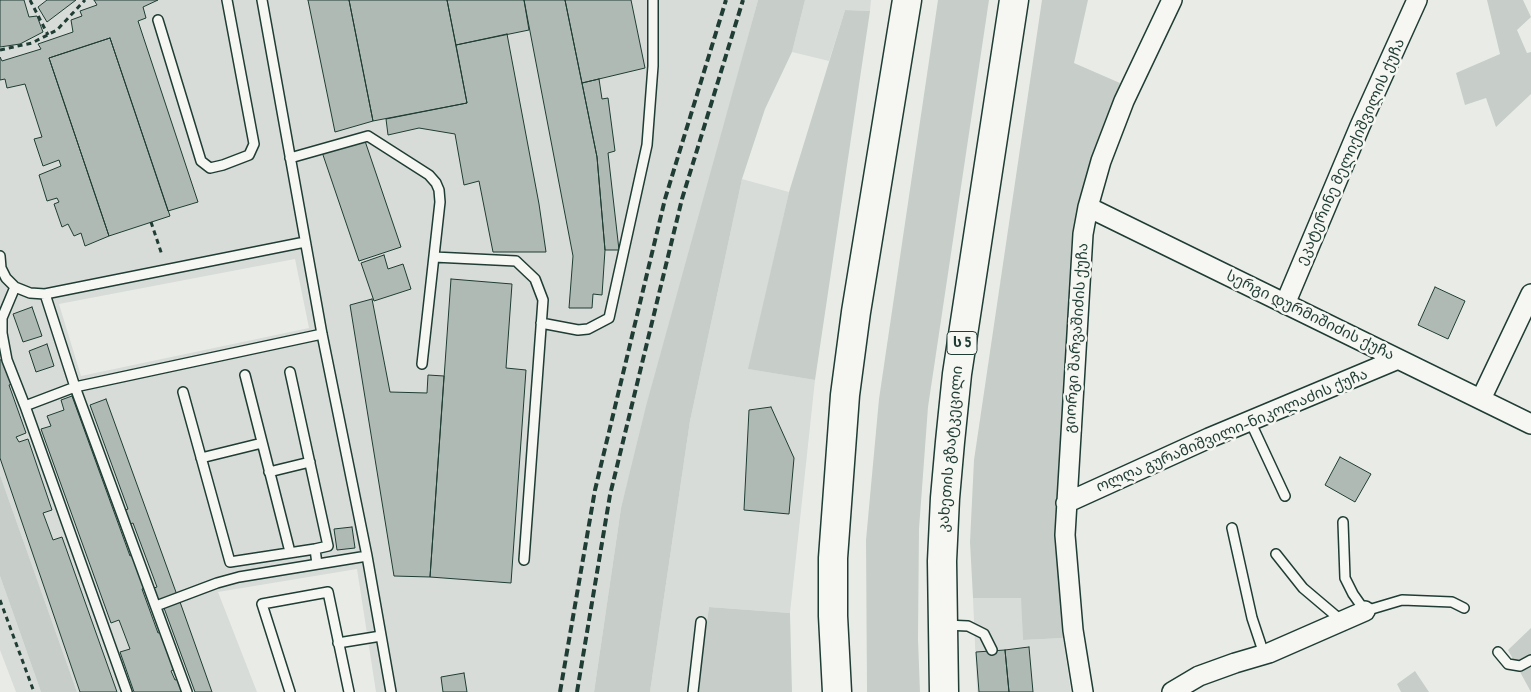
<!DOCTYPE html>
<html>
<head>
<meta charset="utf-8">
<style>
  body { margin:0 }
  canvas { display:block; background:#e9ebe7 }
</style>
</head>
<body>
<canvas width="1531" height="692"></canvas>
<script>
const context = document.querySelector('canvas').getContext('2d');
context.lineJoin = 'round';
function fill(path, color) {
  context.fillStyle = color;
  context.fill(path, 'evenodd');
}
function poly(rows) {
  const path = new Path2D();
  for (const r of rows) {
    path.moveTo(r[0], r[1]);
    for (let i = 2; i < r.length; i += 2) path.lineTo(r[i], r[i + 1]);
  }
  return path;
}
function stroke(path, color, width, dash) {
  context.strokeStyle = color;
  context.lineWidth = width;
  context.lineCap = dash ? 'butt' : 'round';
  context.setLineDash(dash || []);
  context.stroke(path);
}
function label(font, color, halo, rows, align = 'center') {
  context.font = font + ' "Patrick Hand","Noto Sans Georgian",sans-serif';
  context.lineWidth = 5;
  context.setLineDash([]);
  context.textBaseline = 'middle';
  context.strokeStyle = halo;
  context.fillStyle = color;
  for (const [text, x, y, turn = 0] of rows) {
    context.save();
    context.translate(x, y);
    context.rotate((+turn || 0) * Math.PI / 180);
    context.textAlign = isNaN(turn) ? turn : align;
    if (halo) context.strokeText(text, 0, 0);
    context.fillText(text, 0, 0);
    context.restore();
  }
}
const built = poly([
  [0,0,758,0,621,508,594,692,376,692,357,569,218,592,257,692,77,692,0,475],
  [295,259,309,328,81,376,59,304],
  [805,0,871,0,870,11,845,10,829,61,792,52],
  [742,179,789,192,749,369,815,380,790,613,709,607,697,692,650,692,690,421],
  [0,576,41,692,16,692,0,650],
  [973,598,1022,598,1023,640,1063,638,1071,692,977,692]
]);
const green = poly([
  [758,0,805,0,792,52,765,109,742,179,690,421,650,692,594,692,621,508,646,406],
  [938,0,989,0,928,407,919,529,918,639,920,692,867,692,866,540,879,399],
  [1042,0,1088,0,1074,63,1120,83,1079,206,1057,498,1063,638,1023,640,1021,598,973,598,970,542,974,460],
  [1487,0,1523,0,1531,17,1517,30,1527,53,1531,52,1531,94,1496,127,1486,98,1465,105,1456,73,1500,54],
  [845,10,870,11,815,380,748,369,789,192],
  [0,475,77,692,41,692,0,576],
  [709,607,790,613,792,692,697,692],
  [1531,628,1531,692,1508,650],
  [1415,671,1429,692,1401,692,1397,684]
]);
const building = poly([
  [0,0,24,0,29,17,37,16,43,32,20,44,0,47,0,0],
  [47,0,76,0,47,22,38,7,47,0],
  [94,0,158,0,143,7,146,18,138,21,198,202,168,211,110,38,49,58,109,236,85,246,81,233,74,236,68,224,62,227,54,204,59,202,57,198,47,201,39,175,61,166,59,160,43,166,34,139,42,137,25,84,7,88,5,79,0,80,0,57,2,61,41,49,38,44,73,32,71,20,82,16,80,11,97,5,94,0],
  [308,0,349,0,373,121,335,132,308,0],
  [349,0,447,0,467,103,373,121,349,0],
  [447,0,524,0,529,30,456,45,447,0],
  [524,0,565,0,597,157,605,250,602,295,593,294,592,308,569,308,573,256,524,0],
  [565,0,631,0,645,68,582,83,565,0],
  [507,34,539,204,546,252,493,252,479,181,464,185,455,134,419,128,388,135,386,119,467,103,456,45,507,34],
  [110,38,170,216,109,236,49,58,110,38],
  [599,79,602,99,608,98,615,151,608,153,619,250,605,250,597,157,582,83,599,79],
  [364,138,401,247,359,261,322,152,364,138],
  [384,255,388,269,403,264,411,289,374,301,361,263,384,255],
  [451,279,512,284,506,368,526,370,511,583,430,577,451,279],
  [1435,287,1465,301,1448,339,1418,325,1435,287],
  [372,299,390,392,427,393,428,375,444,376,430,577,394,576,350,305,372,299],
  [32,307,42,336,23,342,13,314,32,307],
  [47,344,54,366,36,372,29,351,47,344],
  [3,359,12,384,9,385,26,433,16,437,19,442,28,439,52,510,43,513,53,540,62,537,117,692,80,692,0,458,0,360,3,359],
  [72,396,130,556,135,554,146,587,142,589,158,633,162,632,175,669,171,671,175,680,179,679,184,692,134,692,120,652,130,649,119,620,111,623,41,429,51,426,47,416,64,410,61,400,72,396],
  [106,399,177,595,156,603,151,589,157,587,133,523,128,525,123,511,128,509,90,405,106,399],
  [771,407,794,458,789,514,744,510,749,410,771,407],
  [1340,457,1371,474,1355,502,1325,485,1340,457],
  [352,527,355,548,337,550,334,529,352,527],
  [180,602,212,692,195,692,164,608,180,602],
  [1029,647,1033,692,1009,692,1005,650,1029,647],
  [1005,650,1009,692,979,692,976,652,1005,650],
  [464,673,467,692,443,692,441,677,464,673]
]);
const path = poly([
  [30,0,48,35],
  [0,50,32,43,57,30,85,0],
  [151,222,162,255],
  [0,600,34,692]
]);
const service = poly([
  [262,0,322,334,367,556,391,692],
  [158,20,201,161,210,168,223,165,249,155,254,144,227,0],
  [290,158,368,136,429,175,436,183,439,190,440,202,422,364],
  [0,256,1,268,6,278,15,287,30,293,45,294,305,242],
  [434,257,516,261,535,279,543,300,524,560],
  [15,287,2,318,2,333,7,360,25,406],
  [45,294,75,387,322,334],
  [541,323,578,330,588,329,609,318,647,145,653,66,653,0],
  [290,372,328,546,315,549],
  [245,375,290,552],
  [183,392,230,562,315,549,317,564],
  [1250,421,1285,496],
  [201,458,262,443],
  [269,472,310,462],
  [1343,522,1345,578,1353,594,1365,611,1402,600,1452,602,1464,608],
  [1232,528,1252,618,1264,654],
  [1276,554,1303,588,1342,621],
  [156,606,217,583,239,577,367,556],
  [945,625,968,626,984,634,992,650],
  [338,643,381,636],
  [1498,652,1508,664,1520,666,1531,660],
  [127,692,25,406,75,387,187,692],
  [290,692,262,604,328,592,349,692],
  [693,692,701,622]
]);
const minor = poly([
  [1088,207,1531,424],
  [1285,304,1360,126,1417,0],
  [1481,399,1531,294],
  [1066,503,1209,438,1398,359],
  [1083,692,1073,630,1065,535,1083,234,1088,207,1101,161,1124,101,1172,0],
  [1172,692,1199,676,1235,663,1269,653,1365,611]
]);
const trunk = poly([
  [837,692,833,616,833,558,845,395,856,312,907,0],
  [944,692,942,561,945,498,950,442,957,374,1014,0]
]);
const rail = poly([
  [560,692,595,490,665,199,726,0],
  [577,692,610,495,682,199,743,0]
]);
const shields = [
  [962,343,30]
];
const shieldNames = [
  ["ს 5",962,343]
];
const streetNames = [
  ["ეკატერინე მელიქიშვილის ქუჩა",1351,152,-66],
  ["სერგი დურმიშიძის ქუჩა",1310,316,26],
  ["გიორგი შარვაშიძის ქუჩა",1077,338,-86],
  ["ოლღა გურამიშვილი-ნიკოლაძის ქუჩა",1232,431,-23],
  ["კახეთის გზატკეცილი",951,449,-85]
];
fill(built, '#d8dcd8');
fill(green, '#c7cec9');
fill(building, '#b0bab5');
stroke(building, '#1f3d34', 1);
stroke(service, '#1f3d34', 12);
stroke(minor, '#1f3d34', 22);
stroke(trunk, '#1f3d34', 31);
stroke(path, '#1f3d34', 3, [5, 4]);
stroke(service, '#f6f6f2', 9);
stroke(minor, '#f6f6f2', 19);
stroke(trunk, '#f6f6f2', 28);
stroke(rail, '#1f3d34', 4, [8, 4]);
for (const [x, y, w] of shields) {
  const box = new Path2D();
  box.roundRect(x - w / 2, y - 11.5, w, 23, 4);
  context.fillStyle = '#f6f6f2';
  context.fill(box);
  stroke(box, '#1f3d34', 1);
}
label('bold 14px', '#1f3d34', null, shieldNames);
label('15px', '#1f3d34', '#f6f6f2', streetNames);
</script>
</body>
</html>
